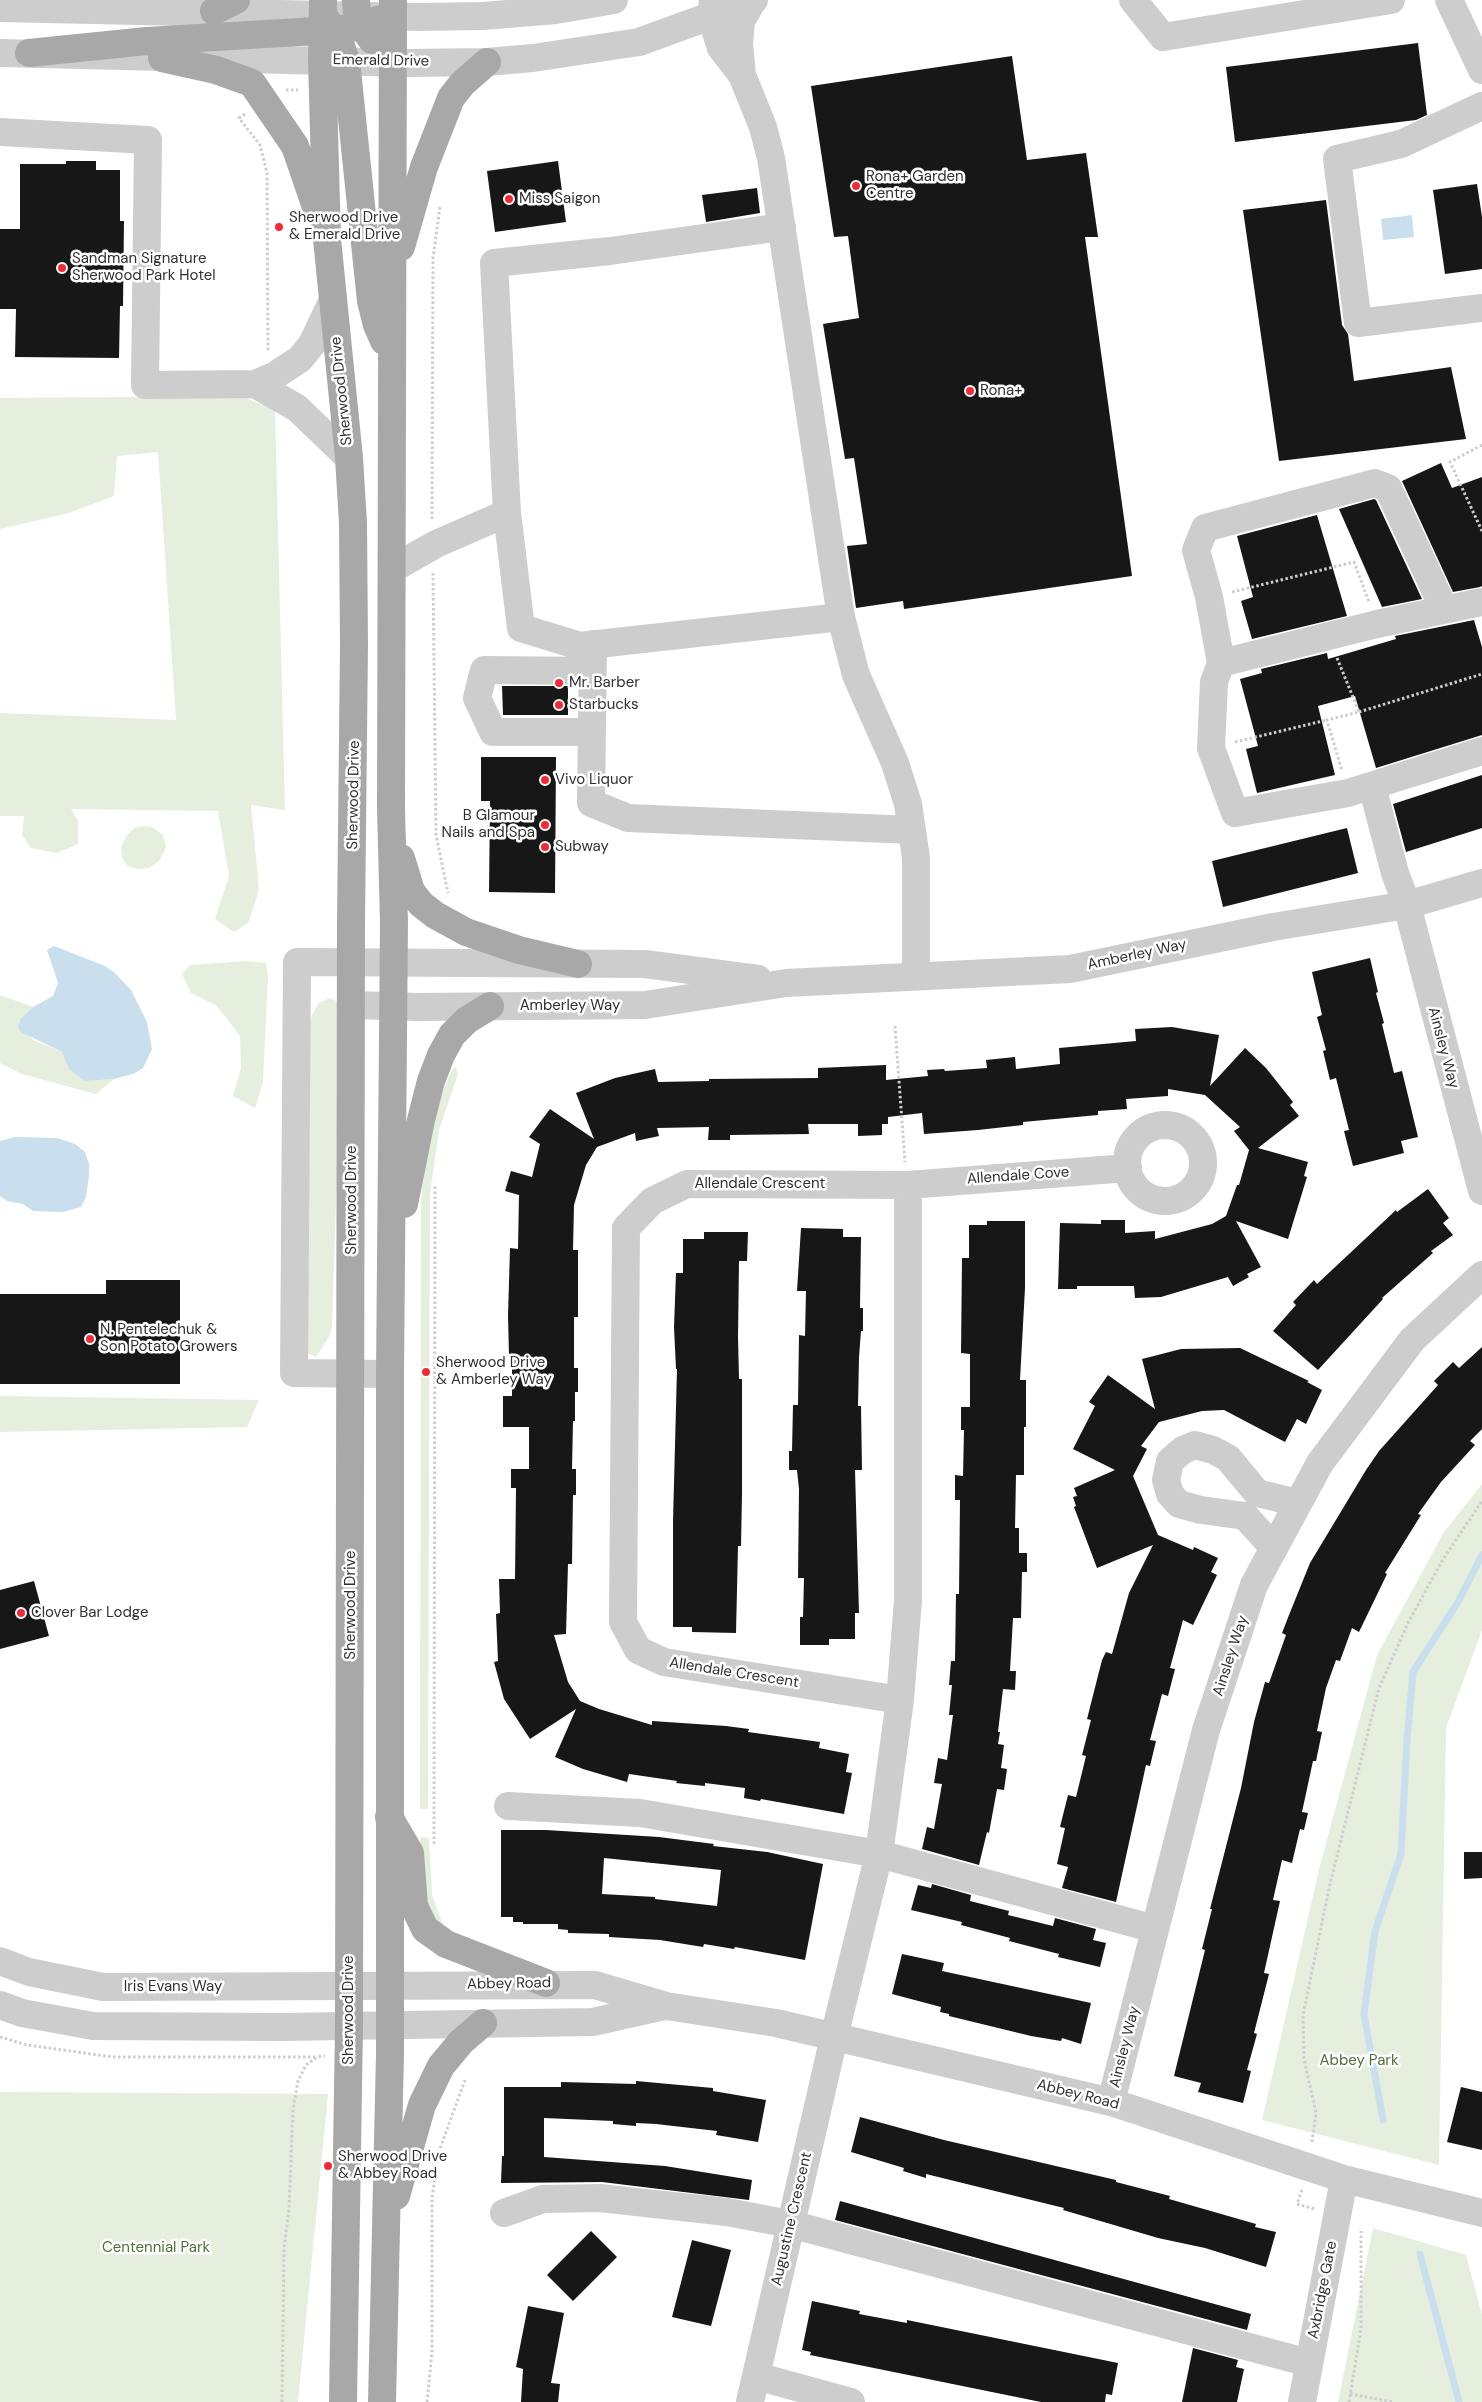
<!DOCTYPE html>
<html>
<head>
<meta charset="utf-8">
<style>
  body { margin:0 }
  canvas { display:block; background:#fff }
</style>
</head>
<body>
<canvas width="1482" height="2402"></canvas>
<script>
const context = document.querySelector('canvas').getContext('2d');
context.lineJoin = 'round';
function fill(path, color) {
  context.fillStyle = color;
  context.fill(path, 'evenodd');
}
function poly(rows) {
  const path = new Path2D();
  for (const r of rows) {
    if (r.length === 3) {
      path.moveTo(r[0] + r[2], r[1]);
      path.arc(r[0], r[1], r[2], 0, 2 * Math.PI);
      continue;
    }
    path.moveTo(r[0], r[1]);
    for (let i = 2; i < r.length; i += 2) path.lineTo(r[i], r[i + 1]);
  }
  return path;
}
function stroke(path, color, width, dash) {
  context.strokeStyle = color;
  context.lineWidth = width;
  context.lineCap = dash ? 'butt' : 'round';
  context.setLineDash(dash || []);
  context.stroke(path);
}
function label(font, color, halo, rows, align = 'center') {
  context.font = font + ' "DM Sans",sans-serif';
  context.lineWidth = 5;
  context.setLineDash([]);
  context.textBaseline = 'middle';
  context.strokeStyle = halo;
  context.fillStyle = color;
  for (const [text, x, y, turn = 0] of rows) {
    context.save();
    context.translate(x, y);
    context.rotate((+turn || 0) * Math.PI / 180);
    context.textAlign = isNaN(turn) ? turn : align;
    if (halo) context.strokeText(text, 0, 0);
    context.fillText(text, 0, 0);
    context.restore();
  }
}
const green = poly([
  [241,396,275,410,285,810,251,805,259,890,248,923,234,932,215,919,229,876,218,811,71,809,78,821,78,844,57,853,31,848,22,835,24,816,0,816,0,713,176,720,158,452,117,456,114,496,69,513,0,529,0,398],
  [143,826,152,827,163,835,166,847,160,860,149,868,138,869,128,866,122,858,121,847,126,837,134,828],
  [247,961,266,963,268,975,263,1082,255,1108,233,1096,241,1068,240,1036,217,1006,191,993,182,974,190,965],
  [0,995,33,1007,21,1018,33,1040,62,1052,85,1081,114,1079,96,1094,22,1074,0,1063],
  [330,998,338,1002,339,1108,332,1326,330,1335,316,1357,307,1353,305,1034,312,1015,319,1003],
  [456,1067,458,1074,439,1130,430,1194,428,1809,420,1809,421,1206,423,1172,435,1114,445,1086,453,1068],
  [0,1396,259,1400,247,1427,0,1432],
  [1482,1484,1482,1630,1446,1728,1439,2165,1262,2120,1319,1869,1377,1655,1444,1532],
  [420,1837,429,1838,432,1895,443,1925,435,1921,425,1898],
  [0,2092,328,2094,298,2402,0,2402],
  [1373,2228,1466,2255,1482,2315,1482,2402,1338,2402]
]);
const water = poly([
  [1412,215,1414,237,1383,240,1381,219],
  [54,946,105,966,114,972,131,990,147,1022,152,1049,143,1068,133,1074,114,1079,85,1081,69,1069,62,1052,19,1031,18,1026,21,1018,33,1007,53,996,58,983,47,950],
  [15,1137,57,1138,75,1144,85,1152,89,1164,89,1176,86,1197,81,1207,63,1212,33,1211,23,1204,7,1201,0,1196,0,1141]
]);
const stream = poly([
  [1383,2120,1364,2014,1375,1931,1401,1854,1407,1740,1413,1672,1458,1602,1482,1555],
  [1420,2254,1459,2402]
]);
const building = poly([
  [1418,43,1427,115,1416,120,1235,142,1226,67],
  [1012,56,1027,160,1086,153,1098,237,1085,237,1132,576,904,609,903,601,856,608,847,546,867,544,854,458,845,459,823,324,859,318,848,236,834,237,811,86],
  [66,161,96,161,96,170,120,170,120,221,124,221,123,306,120,306,119,358,15,357,16,309,0,309,0,229,20,229,20,164,66,164],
  [558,161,566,222,495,232,487,171],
  [1477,184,1482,217,1482,269,1445,274,1433,190],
  [757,188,760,213,706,222,702,195],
  [1326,200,1342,325,1348,334,1354,381,1451,367,1466,439,1279,461,1243,210],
  [1441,463,1452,488,1482,477,1482,586,1480,587,1453,592,1402,481],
  [1374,499,1376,500,1422,599,1382,607,1339,509],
  [1317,515,1347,616,1252,639,1241,601,1253,597,1237,536],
  [1474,620,1482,647,1482,735,1376,768,1355,696,1318,706,1335,775,1257,793,1246,749,1258,746,1240,679,1262,673,1261,669,1327,653,1328,659,1396,639,1395,636],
  [502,686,568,686,568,715,503,715],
  [481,757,556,757,555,893,489,892,490,801,481,801],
  [1482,775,1482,828,1406,852,1393,804],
  [1347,828,1358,873,1223,907,1212,861],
  [1370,958,1378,992,1376,993,1384,1023,1382,1024,1394,1073,1402,1071,1418,1137,1401,1141,1404,1153,1353,1166,1344,1131,1349,1130,1336,1078,1330,1080,1323,1051,1326,1050,1317,1017,1322,1015,1312,972],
  [1172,1027,1219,1035,1210,1086,1245,1048,1266,1068,1293,1102,1290,1105,1299,1116,1258,1148,1308,1162,1304,1176,1307,1177,1288,1239,1236,1221,1261,1267,1247,1274,1249,1277,1233,1286,1228,1277,1161,1297,1135,1298,1134,1286,1077,1286,1077,1289,1058,1289,1060,1223,1101,1224,1101,1220,1125,1220,1125,1233,1155,1231,1155,1239,1212,1224,1226,1216,1237,1185,1239,1185,1249,1150,1234,1131,1240,1127,1205,1095,1168,1089,1168,1096,1126,1099,1127,1109,1098,1111,1098,1115,1023,1122,1023,1125,978,1130,924,1134,922,1113,888,1117,888,1124,882,1124,882,1135,858,1136,858,1124,808,1124,809,1134,730,1135,730,1140,708,1140,709,1127,657,1128,659,1136,636,1141,635,1133,597,1147,586,1165,574,1205,573,1250,578,1250,578,1317,574,1317,574,1368,578,1368,578,1392,575,1392,575,1421,573,1421,572,1469,576,1469,576,1495,573,1495,572,1564,568,1564,566,1634,554,1635,568,1682,580,1701,599,1709,652,1725,652,1721,726,1726,749,1729,748,1732,820,1742,819,1748,849,1754,846,1772,852,1773,844,1814,761,1799,760,1801,744,1798,745,1788,705,1783,705,1786,676,1783,677,1781,629,1774,627,1782,583,1769,555,1757,576,1709,530,1739,504,1699,494,1662,498,1661,496,1614,500,1613,499,1579,515,1579,516,1488,511,1488,511,1469,529,1469,529,1427,503,1427,503,1396,512,1396,512,1355,509,1355,508,1316,510,1248,518,1249,519,1195,505,1191,511,1171,532,1177,540,1144,529,1137,550,1109,594,1139,576,1093,615,1078,655,1069,658,1082,709,1081,709,1079,818,1078,818,1068,886,1065,886,1080,928,1076,927,1070,944,1069,945,1071,987,1068,986,1060,1015,1057,1016,1069,1060,1064,1059,1048,1136,1041,1135,1029],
  [1428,1189,1449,1218,1443,1223,1453,1235,1431,1251,1433,1253,1382,1298,1383,1299,1318,1370,1273,1331,1296,1305,1293,1302,1314,1280,1317,1284,1396,1210,1397,1212],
  [987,1221,1025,1221,1025,1288,1020,1380,1026,1380,1026,1427,1024,1427,1024,1475,1016,1475,1015,1528,1019,1528,1019,1553,1027,1553,1027,1572,1022,1572,1021,1618,1013,1618,1010,1671,1016,1671,1015,1690,1003,1689,998,1732,1000,1732,998,1744,1004,1745,1001,1768,1007,1769,1004,1790,997,1789,989,1833,987,1832,979,1865,922,1849,927,1827,934,1829,942,1784,934,1783,938,1758,947,1760,953,1715,949,1715,952,1685,949,1685,951,1661,955,1661,956,1594,959,1594,960,1500,955,1500,955,1475,963,1476,964,1430,961,1430,961,1407,970,1407,970,1354,961,1353,962,1258,969,1258,969,1225,987,1225],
  [801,1228,843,1229,843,1237,861,1237,860,1308,863,1308,863,1331,861,1331,859,1357,858,1406,861,1406,862,1470,855,1470,859,1613,855,1613,855,1639,829,1639,829,1645,800,1645,800,1617,803,1617,804,1578,798,1578,799,1489,797,1470,789,1470,789,1451,792,1451,793,1405,798,1405,799,1335,805,1336,806,1291,797,1291],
  [704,1232,748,1232,747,1261,739,1261,738,1337,739,1379,742,1379,742,1494,741,1546,738,1546,736,1633,692,1632,692,1627,673,1627,673,1521,677,1369,676,1369,674,1327,676,1273,683,1273,683,1239,704,1239],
  [106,1280,180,1280,180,1384,0,1384,0,1294,106,1294],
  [1482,1347,1482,1429,1470,1441,1475,1445,1441,1482,1418,1514,1421,1515,1385,1573,1387,1574,1359,1632,1352,1628,1340,1661,1336,1660,1326,1688,1317,1731,1322,1732,1316,1761,1313,1761,1302,1812,1308,1813,1304,1830,1300,1829,1292,1863,1282,1860,1273,1900,1280,1901,1264,1973,1269,1974,1254,2033,1257,2034,1247,2070,1251,2071,1243,2103,1198,2092,1201,2083,1174,2076,1205,1950,1202,1949,1212,1909,1210,1909,1241,1788,1254,1722,1265,1682,1269,1683,1286,1635,1282,1633,1289,1615,1310,1563,1366,1470,1379,1451,1438,1385,1434,1381,1453,1362,1459,1368],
  [1240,1348,1309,1381,1307,1382,1322,1390,1306,1424,1297,1419,1285,1442,1224,1410,1202,1411,1159,1422,1141,1446,1147,1449,1133,1476,1158,1535,1193,1550,1194,1547,1218,1558,1211,1572,1217,1575,1193,1625,1183,1620,1170,1668,1175,1669,1168,1696,1162,1694,1150,1740,1156,1741,1150,1766,1146,1765,1116,1902,1062,1888,1068,1867,1057,1864,1065,1828,1060,1827,1068,1795,1076,1797,1086,1756,1082,1755,1091,1720,1087,1719,1102,1660,1106,1652,1112,1654,1129,1593,1153,1545,1097,1568,1074,1507,1076,1506,1073,1497,1077,1496,1074,1488,1115,1470,1073,1449,1095,1406,1089,1402,1108,1375,1155,1409,1142,1359,1181,1349],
  [34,1581,49,1636,0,1649,0,1590],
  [501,1830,546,1830,659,1837,714,1844,713,1846,767,1852,823,1864,805,1960,735,1947,734,1949,704,1944,703,1947,660,1940,609,1937,609,1934,568,1933,568,1930,558,1929,558,1924,523,1924,523,1922,513,1922,513,1917,501,1917],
  [604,1858,721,1870,717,1906,655,1899,655,1897,602,1894],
  [1464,1852,1482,1852,1482,1878,1464,1879],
  [932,1884,971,1895,970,1901,1009,1911,1008,1915,1053,1926,1055,1918,1096,1929,1093,1940,1106,1943,1100,1967,1058,1957,1059,1954,1009,1941,1010,1938,961,1925,962,1922,911,1910,918,1885,931,1888],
  [902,1954,944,1963,942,1971,1091,2003,1081,2044,1062,2038,1061,2041,1031,2036,949,2016,949,2014,940,2012,941,2007,892,1994],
  [636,2081,713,2088,713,2091,766,2100,758,2142,716,2135,717,2131,656,2124,636,2123,636,2126,613,2124,613,2121,544,2118,544,2157,665,2166,752,2180,749,2200,602,2182,501,2183,502,2156,504,2156,504,2087,561,2087,561,2082,636,2084],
  [1461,2087,1482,2092,1482,2150,1447,2142],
  [860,2117,944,2140,1116,2180,1116,2182,1170,2196,1169,2199,1256,2224,1255,2227,1276,2232,1266,2267,1205,2248,1158,2238,1063,2210,1064,2208,926,2174,926,2178,903,2171,904,2168,851,2152],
  [840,2201,1251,2314,1247,2330,835,2220],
  [591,2231,617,2257,573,2301,547,2275],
  [692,2240,731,2250,711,2326,672,2317],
  [812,2301,860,2311,859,2314,907,2323,907,2320,1118,2363,1112,2395,1106,2394,1105,2402,1041,2402,810,2355,811,2352,802,2350],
  [528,2306,564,2313,551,2383,560,2384,558,2402,521,2402,523,2369,516,2367],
  [1193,2348,1238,2360,1236,2367,1244,2369,1237,2402,1182,2402]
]);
const path = poly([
  [286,90,298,90],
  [245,114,239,118,260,145,267,173,268,352],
  [1482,445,1450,462,1482,531],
  [432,519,433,258,440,206],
  [433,573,436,835,448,893],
  [1232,592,1354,562,1369,602],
  [1337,658,1359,712,1327,720,1342,771],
  [1359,712,1482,674],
  [1235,742,1327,720],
  [895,1026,905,1162],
  [434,1844,435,1185],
  [0,2037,27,2045,113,2057,316,2057],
  [1312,2142,1316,2113,1304,2059,1303,2015,1330,1884,1379,1688,1408,1623,1442,1561,1482,1501],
  [1302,2190,1297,2204,1315,2209],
  [1350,2394,1393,2402],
  [282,2402,284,2248,289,2210,293,2109,298,2081,306,2065,317,2057,325,2056],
  [427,2402,432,2352,432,2198,438,2154,465,2080],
  [1349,2402,1361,2329,1361,2231]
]);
const minor = poly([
  [713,0,711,16,721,48,742,75,763,127,771,158,841,617,856,675,895,763,908,804,916,858,916,976],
  [1133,0,1163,37,1391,0],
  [1449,0,1482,70],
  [0,8,420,17,483,16,556,10,614,0],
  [0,53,408,63,487,62,533,58,639,42,754,0],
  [742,75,739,43,741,21,753,0],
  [1482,106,1401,144,1337,159,1358,323,1482,308],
  [0,132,148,140,145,385,255,384,274,376,300,359,312,344,332,302],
  [782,227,610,251,494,263,507,513,521,628,580,646,841,617],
  [255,384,297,408,349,458],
  [392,569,436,544,507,513],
  [1482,602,1377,624,1221,663,1214,682,1211,748,1235,813,1348,793,1482,751],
  [593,644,591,803,628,818,912,830],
  [1221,663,1209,597,1196,550,1205,528,1375,483,1388,488,1444,609],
  [592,732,493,732,477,698,484,670,592,671],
  [1372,786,1395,873,1407,905,1482,1191],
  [353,1005,418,1007,645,1005,786,983,1070,969,1273,927,1407,905,1482,883],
  [1165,1163,38],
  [390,1374,294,1373,297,962,645,964,758,979],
  [1273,1547,1245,1516,1201,1510,1179,1504,1170,1494,1166,1480,1170,1461,1183,1450,1195,1445,1213,1450,1228,1458,1257,1493,1298,1503],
  [900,1700,664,1662,638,1650,623,1622,626,1228,652,1201,687,1184,908,1185,1128,1168],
  [508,1806,640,1813,879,1854,1155,1929],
  [0,1961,29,1972,103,1987,595,1985,666,2006,776,2023,1111,2102,1344,2179,1482,2213],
  [0,2005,22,2013,93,2026,282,2027,593,2022,664,2006],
  [1111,2102,1206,1730,1254,1585,1320,1463,1412,1340,1482,1275],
  [504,2213,543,2199,600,2198,727,2212,790,2224,1309,2363],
  [756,2376,851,2402],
  [750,2402,834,2037,879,1854,900,1700,908,1600,908,1185],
  [1302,2402,1344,2179]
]);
const major = poly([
  [323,0,322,60,327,239,349,458,353,523,354,644,351,923,349,2026,343,2402],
  [356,0,357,15,361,25,372,40],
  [214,11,236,0],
  [324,16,339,40,346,61,371,301,377,325,384,341],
  [29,53,147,41,334,30,350,28,392,16],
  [162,58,216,70,252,83,295,146,318,213],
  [401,247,424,167,451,98,462,84,487,62],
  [401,858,411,891,421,904,435,915,466,932,519,950,578,964],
  [404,1204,421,1120,431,1081,441,1055,452,1035,467,1020,490,1006],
  [389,1817,410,1853,414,1906,425,1929,446,1944,546,1983],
  [396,2196,422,2105,441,2066,461,2042,483,2023],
  [382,2402,390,2054,390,1374,394,923,391,808,393,0]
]);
const markers = [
  [856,186,5,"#ed2c38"],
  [509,199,5,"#ed2c38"],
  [279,227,5,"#ed2c38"],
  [62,268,5,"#ed2c38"],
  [970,391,5,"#ed2c38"],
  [559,683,5,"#ed2c38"],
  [559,705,5,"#ed2c38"],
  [545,780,5,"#ed2c38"],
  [545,825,5,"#ed2c38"],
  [545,847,5,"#ed2c38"],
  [90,1339,5,"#ed2c38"],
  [426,1372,5,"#ed2c38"],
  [21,1613,5,"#ed2c38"],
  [328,2166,5,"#ed2c38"]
];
const streetNames = [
  ["Emerald Drive",381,61,1],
  ["Sherwood Drive",342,391,-96],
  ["Sherwood Drive",354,795,-89],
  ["Amberley Way",1137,955,-12],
  ["Amberley Way",570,1006],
  ["Ainsley Way",1443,1048,75],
  ["Allendale Cove",1018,1176,-4],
  ["Allendale Crescent",760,1184],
  ["Sherwood Drive",352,1200,-90],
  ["Sherwood Drive",351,1605,-90],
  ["Ainsley Way",1231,1656,-72],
  ["Allendale Crescent",734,1673,9],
  ["Abbey Road",509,1984,-1],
  ["Iris Evans Way",173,1987],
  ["Sherwood Drive",349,2010,-90],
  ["Ainsley Way",1125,2047,-76],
  ["Abbey Road",1078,2095,14],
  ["Augustine Crescent",792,2219,-77],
  ["Axbridge Gate",1323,2290,-79]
];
const poiNames = [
  ["Rona+ Garden",866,177],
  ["Centre",866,194],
  ["Miss Saigon",519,199],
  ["Sherwood Drive",289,218],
  ["& Emerald Drive",289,235],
  ["Sandman Signature",72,259],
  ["Sherwood Park Hotel",72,276],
  ["Rona+",980,391],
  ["Mr. Barber",569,683],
  ["Starbucks",569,705],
  ["Vivo Liquor",555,780],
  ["B Glamour",535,816,"right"],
  ["Nails and Spa",535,833,"right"],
  ["Subway",555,847],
  ["N. Pentelechuk &",100,1330],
  ["Son Potato Growers",100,1347],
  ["Sherwood Drive",436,1363],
  ["& Amberley Way",436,1380],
  ["Clover Bar Lodge",31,1613],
  ["Sherwood Drive",338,2157],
  ["& Abbey Road",338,2174]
];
const parkNames = [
  ["Abbey Park",1359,2061],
  ["Centennial Park",156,2248]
];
fill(green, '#e6eede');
fill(water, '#c9dfee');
stroke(stream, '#c9dfee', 7);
fill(building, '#171717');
stroke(path, '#cdcdcd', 3, [2.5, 2.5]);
stroke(minor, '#cdcdcd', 28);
stroke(major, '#a8a8a8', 28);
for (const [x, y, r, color] of markers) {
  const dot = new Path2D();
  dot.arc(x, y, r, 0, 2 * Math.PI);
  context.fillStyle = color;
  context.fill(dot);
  stroke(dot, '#fff', 2);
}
label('15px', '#303030', '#fff', streetNames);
label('15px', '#303030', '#fff', poiNames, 'left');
label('15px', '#526e3b', '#fff', parkNames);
</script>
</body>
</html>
